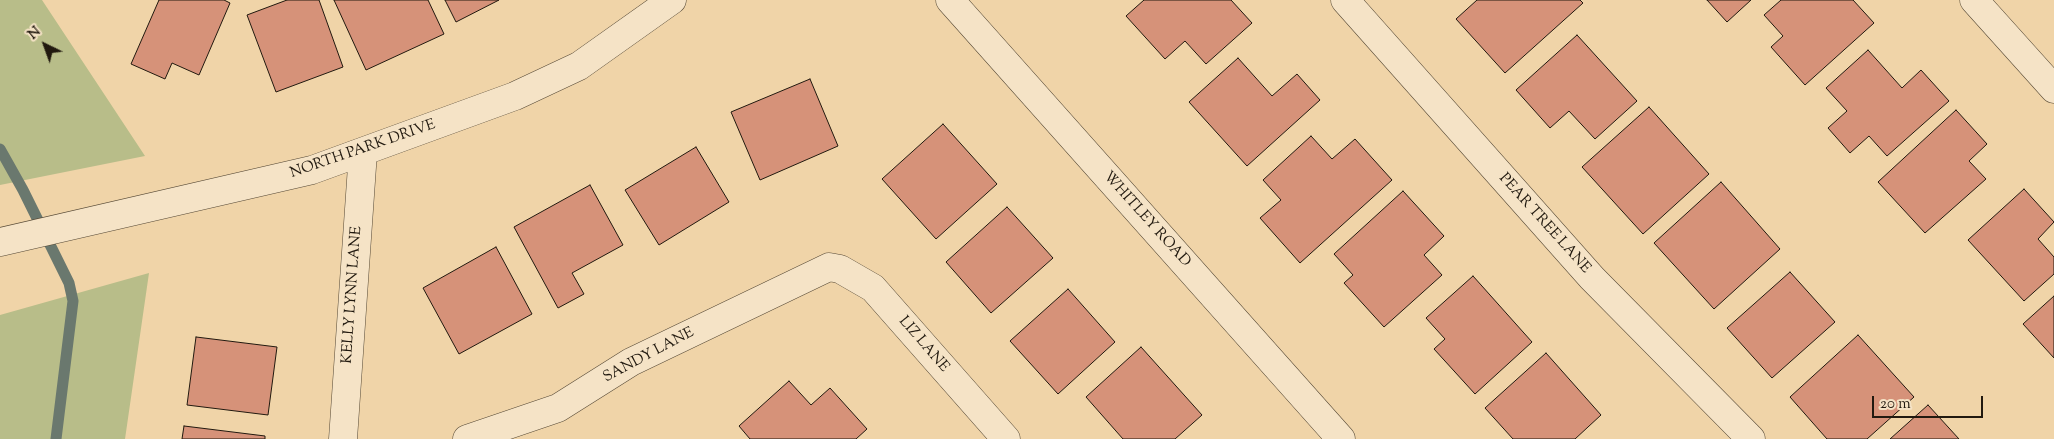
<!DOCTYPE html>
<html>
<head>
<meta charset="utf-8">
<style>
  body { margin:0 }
  #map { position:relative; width:2054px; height:439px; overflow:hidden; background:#f0d4a8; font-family:"Sorts Mill Goudy",serif }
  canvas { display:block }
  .north { position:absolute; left:20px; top:20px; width:50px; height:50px; -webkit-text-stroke:4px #f5e3c6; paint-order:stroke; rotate:318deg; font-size:14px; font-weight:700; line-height:20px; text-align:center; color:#21190f }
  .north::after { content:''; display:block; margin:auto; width:18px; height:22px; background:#21190f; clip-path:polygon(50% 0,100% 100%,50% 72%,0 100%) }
  .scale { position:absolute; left:1872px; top:396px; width:111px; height:22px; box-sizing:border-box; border:2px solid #21190f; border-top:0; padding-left:6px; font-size:15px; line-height:18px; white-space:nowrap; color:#21190f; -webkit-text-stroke:4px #f5e3c6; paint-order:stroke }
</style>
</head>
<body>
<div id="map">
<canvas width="2054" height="439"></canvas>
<div class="north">N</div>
<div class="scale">20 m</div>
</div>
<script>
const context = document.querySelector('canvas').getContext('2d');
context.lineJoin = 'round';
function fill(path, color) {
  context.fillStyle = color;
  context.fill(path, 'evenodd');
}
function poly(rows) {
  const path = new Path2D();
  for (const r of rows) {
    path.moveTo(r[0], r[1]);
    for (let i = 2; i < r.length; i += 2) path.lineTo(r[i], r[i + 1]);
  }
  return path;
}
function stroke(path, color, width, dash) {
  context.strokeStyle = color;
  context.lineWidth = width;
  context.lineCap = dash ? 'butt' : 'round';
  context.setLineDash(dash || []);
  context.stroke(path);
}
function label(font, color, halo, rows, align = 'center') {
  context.font = font + ' "Sorts Mill Goudy",serif';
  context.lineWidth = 4;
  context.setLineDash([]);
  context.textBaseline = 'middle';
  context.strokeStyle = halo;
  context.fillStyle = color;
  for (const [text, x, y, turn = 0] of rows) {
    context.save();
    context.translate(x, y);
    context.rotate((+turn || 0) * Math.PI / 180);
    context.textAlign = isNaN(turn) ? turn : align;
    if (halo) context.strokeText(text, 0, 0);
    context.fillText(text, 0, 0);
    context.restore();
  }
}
const green = poly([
  [0,0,42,0,145,156,0,185],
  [149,273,125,439,0,439,0,315]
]);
const stream = poly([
  [0,149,23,190,69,283,73,301,56,439]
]);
const building = poly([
  [159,0,224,0,230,3,199,75,172,63,165,79,131,64,159,0],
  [287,0,319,0,343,67,276,92,247,15,287,0],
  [334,0,428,0,444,34,366,70,334,0],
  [445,0,499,0,456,22,445,0],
  [1144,0,1231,0,1252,23,1206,64,1185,41,1165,59,1126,16,1144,0],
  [1477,0,1580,0,1583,3,1505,73,1456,19,1477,0],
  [1707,0,1751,0,1727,22,1707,0],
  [1781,0,1853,0,1874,23,1805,85,1771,47,1783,36,1764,15,1781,0],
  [1577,35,1637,101,1595,139,1569,111,1550,128,1516,90,1577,35],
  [1868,50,1902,88,1921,70,1949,101,1887,156,1869,136,1850,153,1828,128,1847,111,1826,88,1868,50],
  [1238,58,1272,96,1297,74,1320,100,1247,166,1189,102,1238,58],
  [810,79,838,146,760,180,731,112,810,79],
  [1649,107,1709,174,1643,234,1582,167,1649,107],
  [1956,110,1987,144,1969,161,1986,179,1925,233,1878,182,1956,110],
  [943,124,997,184,936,239,882,179,943,124],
  [1311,136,1332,159,1355,139,1392,180,1300,263,1260,218,1281,200,1263,180,1311,136],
  [696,147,729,202,659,245,625,190,696,147],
  [1721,182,1780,249,1714,309,1654,243,1721,182],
  [590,185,623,245,572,273,584,294,558,308,514,227,590,185],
  [2024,189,2054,222,2038,239,2054,257,2054,274,2024,301,1968,240,2024,189],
  [1403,191,1444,236,1424,255,1442,275,1384,327,1344,283,1353,275,1334,254,1403,191],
  [1007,207,1053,258,991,313,946,262,1007,207],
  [496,247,532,314,459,354,423,288,496,247],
  [1790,272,1835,322,1772,378,1727,328,1790,272],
  [1473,276,1532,342,1475,394,1434,349,1445,339,1426,318,1473,276],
  [1068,289,1115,342,1058,394,1010,341,1068,289],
  [2054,296,2054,358,2023,324,2054,296],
  [1858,335,1914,397,1867,439,1827,439,1790,397,1858,335],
  [196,337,277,347,268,415,187,405,196,337],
  [1141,347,1202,415,1175,439,1123,439,1086,397,1141,347],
  [1546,353,1601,415,1575,439,1513,439,1485,408,1546,353],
  [789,381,811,405,830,388,867,429,856,439,750,439,739,426,789,381],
  [1928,405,1959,439,1890,439,1928,405],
  [184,426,265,436,265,439,182,439,184,426]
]);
const minor = poly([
  [950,0,1341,439],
  [1345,0,1592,278,1751,439],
  [1974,0,2054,89],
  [0,242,312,170,515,96,579,66,672,0],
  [343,439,363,152],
  [467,439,558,408,631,362,829,267,840,269,873,288,1006,439]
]);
const streetNames = [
  ["NORTH PARK DRIVE",363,150,-19],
  ["WHITLEY ROAD",1146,220,48],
  ["PEAR TREE LANE",1544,224,48],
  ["KELLY LYNN LANE",353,295,-86],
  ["LIZ LANE",923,345,49],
  ["SANDY LANE",649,356,-28]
];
fill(green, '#b8bd89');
stroke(stream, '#6a786e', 11);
fill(building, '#d69279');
stroke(building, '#21190f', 1);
stroke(minor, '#554835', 29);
stroke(minor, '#f5e3c6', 28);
label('15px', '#21190f', '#f5e3c6', streetNames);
</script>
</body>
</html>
